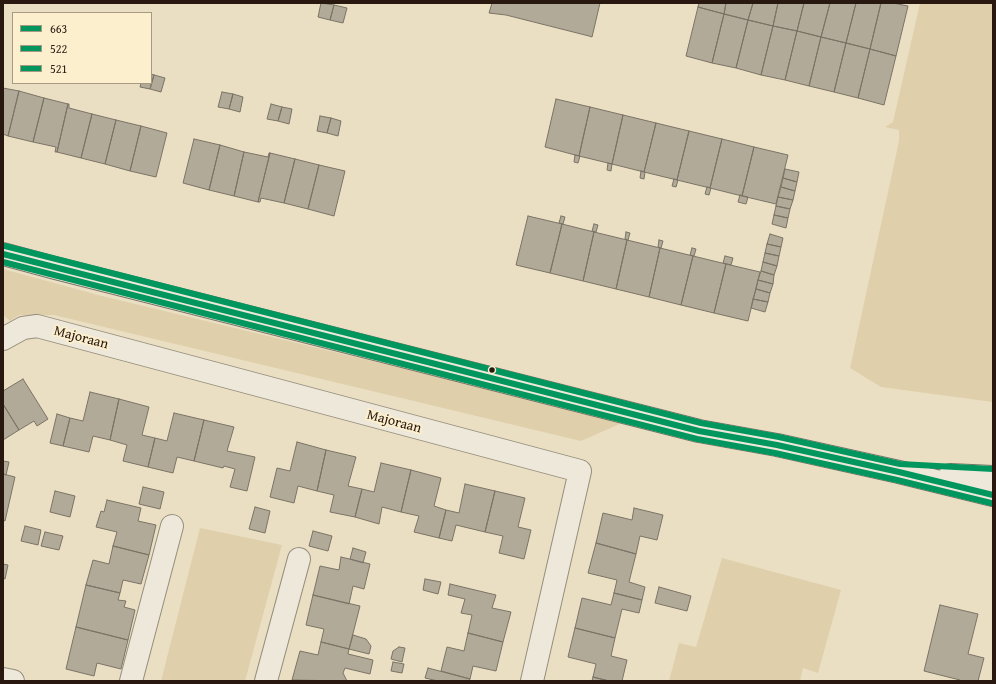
<!DOCTYPE html>
<html>
<head>
<meta charset="utf-8">
<style>
  body { margin:0 }
  #map { position:relative; width:996px; height:684px; overflow:hidden; background:#eadfc3; font-family:"Gentium Book Plus",serif }
  canvas { display:block }
  .frame { position:absolute; inset:0; border:4px solid #281810; pointer-events:none }
  .legend { position:absolute; left:12px; top:12px; width:140px; height:72px; box-sizing:border-box; background:#fcefce; border:1px solid #a79982; margin:0; padding:5px 7px; list-style:none; font-size:12px; color:#281810 }
  .legend li { display:flex; align-items:center; gap:8px; height:20px }
  .legend b { width:20px; border:1px solid #a79982 }
</style>
</head>
<body>
<div id="map">
<canvas width="996" height="684"></canvas>
<div class="frame"></div>
<ul class="legend">
<li><b style="height:5px;background:#00965e"></b>663</li>
<li><b style="height:5px;background:#00965e"></b>522</li>
<li><b style="height:5px;background:#00965e"></b>521</li>
</ul>
</div>
<script>
const context = document.querySelector('canvas').getContext('2d');
context.lineJoin = 'round';
function fill(path, color) {
  context.fillStyle = color;
  context.fill(path, 'evenodd');
}
function poly(rows) {
  const path = new Path2D();
  for (const r of rows) {
    path.moveTo(r[0], r[1]);
    for (let i = 2; i < r.length; i += 2) path.lineTo(r[i], r[i + 1]);
  }
  return path;
}
function stroke(path, color, width, dash) {
  context.strokeStyle = color;
  context.lineWidth = width;
  context.lineCap = dash ? 'butt' : 'round';
  context.setLineDash(dash || []);
  context.stroke(path);
}
function label(font, color, halo, rows, align = 'center') {
  context.font = font + ' "Gentium Book Plus",serif';
  context.lineWidth = 4;
  context.setLineDash([]);
  context.textBaseline = 'middle';
  context.strokeStyle = halo;
  context.fillStyle = color;
  for (const [text, x, y, turn = 0] of rows) {
    context.save();
    context.translate(x, y);
    context.rotate((+turn || 0) * Math.PI / 180);
    context.textAlign = isNaN(turn) ? turn : align;
    if (halo) context.strokeText(text, 0, 0);
    context.fillText(text, 0, 0);
    context.restore();
  }
}
const green = poly([
  [920,3,993,3,993,402,881,387,850,368,899,141,899,130,885,127,893,122],
  [3,269,98,295,579,411,622,423,581,441,54,315,19,315,10,321,3,315],
  [200,528,282,545,245,681,161,681],
  [722,558,841,590,818,673,803,668,800,681,669,681,679,643,696,647]
]);
const building = poly([
  [321,3,334,5,330,20,318,17,321,3],
  [492,3,600,3,592,37,589,36,506,15,489,13,492,3],
  [699,3,726,3,724,14,698,7,699,3],
  [726,3,753,3,748,20,724,14,726,3],
  [753,3,778,3,773,26,748,20,753,3],
  [778,3,804,3,797,31,773,26,778,3],
  [804,3,830,3,821,37,797,31,804,3],
  [830,3,856,3,846,43,821,37,830,3],
  [856,3,881,3,870,49,846,43,856,3],
  [881,3,893,3,908,6,896,56,870,49,881,3],
  [334,5,347,8,343,23,330,20,334,5],
  [698,7,724,14,712,63,686,56,698,7],
  [724,14,748,20,736,68,712,63,724,14],
  [748,20,773,26,761,75,736,68,748,20],
  [773,26,797,31,785,80,761,75,773,26],
  [797,31,821,37,809,86,785,80,797,31],
  [821,37,846,43,834,92,809,86,821,37],
  [846,43,870,49,858,98,834,92,846,43],
  [870,49,896,56,884,105,858,98,870,49],
  [151,74,154,75,150,89,140,87,141,83,151,83,151,74],
  [154,75,165,78,161,92,150,89,154,75],
  [3,88,19,91,8,136,3,134,3,88],
  [19,91,44,98,33,142,8,136,19,91],
  [222,92,233,94,229,109,218,107,222,92],
  [233,94,243,97,240,112,229,109,233,94],
  [44,98,68,104,57,152,55,152,56,147,33,142,44,98],
  [556,99,590,107,579,156,545,147,556,99],
  [68,104,69,104,69,108,92,114,81,158,57,152,68,104],
  [271,104,282,107,278,121,267,119,271,104],
  [282,107,292,109,289,124,278,121,282,107],
  [590,107,623,115,612,164,579,156,590,107],
  [92,114,116,120,105,164,81,158,92,114],
  [623,115,656,123,644,172,612,164,623,115],
  [320,116,331,118,327,133,317,131,320,116],
  [331,118,341,121,338,136,327,133,331,118],
  [116,120,141,126,130,171,105,164,116,120],
  [656,123,689,131,677,180,644,172,656,123],
  [141,126,167,133,156,177,130,171,141,126],
  [689,131,722,139,710,188,677,180,689,131],
  [194,139,220,145,209,190,183,183,194,139],
  [722,139,754,147,742,196,710,188,722,139],
  [220,145,244,152,234,196,209,190,220,145],
  [754,147,788,155,776,204,742,196,754,147],
  [244,152,268,157,269,153,270,153,258,202,234,196,244,152],
  [270,153,295,159,284,203,261,198,260,202,258,202,270,153],
  [575,155,580,156,578,163,574,162,575,155],
  [295,159,319,165,308,209,284,203,295,159],
  [608,163,612,164,611,171,607,170,608,163],
  [319,165,345,171,334,216,308,209,319,165],
  [785,169,799,172,797,182,783,178,785,169],
  [641,171,645,172,644,179,640,178,641,171],
  [783,178,797,182,795,191,781,187,783,178],
  [674,179,678,180,676,187,672,186,674,179],
  [707,187,711,188,709,195,705,194,707,187],
  [781,187,795,191,793,200,778,197,781,187],
  [740,195,748,197,746,204,738,202,740,195],
  [778,197,793,200,790,209,776,206,778,197],
  [776,206,790,209,788,218,774,215,776,206],
  [774,215,788,218,786,228,772,224,774,215],
  [528,216,562,224,550,273,516,265,528,216],
  [561,216,565,217,563,224,559,223,561,216],
  [562,224,594,232,583,281,550,273,562,224],
  [594,224,598,225,596,232,592,231,594,224],
  [594,232,627,240,616,289,583,281,594,232],
  [626,232,630,233,628,240,625,239,626,232],
  [770,234,783,238,781,247,767,244,770,234],
  [627,240,660,248,649,297,616,289,627,240],
  [659,240,663,241,661,248,658,247,659,240],
  [767,244,781,247,779,256,765,253,767,244],
  [660,248,693,256,681,305,649,297,660,248],
  [692,248,696,249,694,256,690,255,692,248],
  [765,253,779,256,777,266,763,262,765,253],
  [693,256,726,264,714,313,681,305,693,256],
  [725,256,733,258,731,265,723,263,725,256],
  [763,262,777,266,774,275,761,271,763,262],
  [726,264,760,272,748,321,714,313,726,264],
  [761,271,774,275,773,284,758,280,761,271],
  [758,280,773,284,770,293,756,289,758,280],
  [756,289,770,293,768,302,753,299,756,289],
  [753,299,768,302,765,312,751,308,753,299],
  [23,379,48,419,37,426,34,421,19,430,3,404,3,391,23,379],
  [90,392,119,399,110,440,93,436,89,452,63,446,70,418,83,421,90,392],
  [119,399,149,407,142,435,155,438,148,467,123,461,127,445,110,440,119,399],
  [3,404,19,430,3,440,3,404],
  [174,413,204,420,194,461,177,457,173,473,148,467,155,438,167,441,174,413],
  [57,414,70,418,63,446,50,443,57,414],
  [204,420,234,427,227,451,255,457,247,491,230,487,235,469,224,466,223,468,194,461,204,420],
  [297,442,326,450,317,491,298,486,294,503,270,497,277,468,290,471,297,442],
  [326,450,356,457,348,486,362,489,355,517,330,512,334,495,317,491,326,450],
  [3,461,9,462,6,475,3,474,3,461],
  [381,463,411,470,401,512,382,507,379,524,355,517,362,489,374,492,381,463],
  [411,470,441,478,434,506,446,510,439,538,414,532,419,516,401,512,411,470],
  [3,474,15,477,5,521,3,520,3,474],
  [465,484,495,491,485,532,456,525,452,541,439,538,446,510,459,513,465,484],
  [143,487,164,492,160,509,139,504,143,487],
  [55,491,75,496,70,517,50,512,55,491],
  [495,491,525,498,518,527,531,530,524,559,499,553,503,536,485,532,495,491],
  [107,500,141,508,138,521,156,525,149,555,113,546,117,532,96,527,101,511,104,512,107,500],
  [255,507,270,511,265,533,249,529,255,507],
  [634,508,663,515,657,540,640,536,636,554,596,543,603,513,632,520,634,508],
  [25,526,41,530,38,545,21,541,25,526],
  [313,531,332,536,328,551,309,546,313,531],
  [45,532,63,536,59,550,41,546,45,532],
  [596,543,636,554,629,582,645,587,642,600,614,593,617,580,588,573,596,543],
  [113,546,149,555,141,584,123,580,120,593,86,585,93,560,109,564,113,546],
  [353,548,366,552,363,563,350,559,353,548],
  [341,557,370,564,364,589,353,586,349,604,313,595,320,566,339,570,341,557],
  [3,564,8,565,5,579,3,578,3,564],
  [425,579,441,582,438,594,423,590,425,579],
  [450,584,496,595,492,608,511,612,503,642,468,633,472,615,461,613,465,599,448,595,450,584],
  [86,585,120,593,118,600,126,601,124,607,135,610,128,640,76,627,86,585],
  [659,587,691,596,687,611,655,603,659,587],
  [614,593,642,600,639,613,622,609,615,638,575,628,582,598,611,605,614,593],
  [313,595,360,606,349,649,321,642,324,629,306,625,313,595],
  [940,605,978,614,968,654,984,658,978,681,960,681,960,680,924,671,940,605],
  [76,627,128,640,121,669,97,663,94,676,66,669,76,627],
  [575,628,615,638,611,656,627,660,622,681,609,681,593,677,596,664,568,657,575,628],
  [468,633,503,642,496,671,473,666,470,679,441,671,447,647,464,651,468,633],
  [353,635,366,639,371,646,369,654,349,649,353,635],
  [321,642,349,649,348,654,373,660,370,674,345,668,343,673,347,681,292,680,300,651,318,655,321,642],
  [399,647,405,648,402,662,391,659,393,651,399,647],
  [393,662,404,664,402,673,391,671,393,662],
  [428,668,470,679,469,681,438,681,425,678,428,668],
  [593,677,609,681,592,681,593,677]
]);
const street = poly([
  [3,339,23,328,37,326,580,471,532,681],
  [3,679,13,681],
  [131,681,172,526],
  [266,681,299,559]
]);
const secondary = poly([
  [3,254,55,268,699,431,777,445,899,472,993,495],
  [950,475,993,477]
]);
const bus1 = poly([
  [3,254,699,431,777,445,899,472,993,495]
]);
const bus2 = poly([
  [3,262,697,439,775,453,897,480,991,503]
]);
const bus3 = poly([
  [5,246,701,423,779,437,900,464,993,469]
]);
const markers = [
  [492,370,3.5,"#281810"]
];
const streetNames = [
  ["Majoraan",81,338,15],
  ["Majoraan",394,422,15]
];
fill(green, '#dfd0ab');
fill(building, '#b2aa98');
stroke(building, '#7b7365', 1);
stroke(street, '#968e7d', 24);
stroke(secondary, '#7b7365', 24);
stroke(street, '#ede8d9', 22);
stroke(secondary, '#ede8d9', 22);
stroke(bus1, '#00965e', 6);
stroke(bus2, '#00965e', 6);
stroke(bus3, '#00965e', 6);
for (const [x, y, r, color] of markers) {
  const dot = new Path2D();
  dot.arc(x, y, r, 0, 2 * Math.PI);
  context.fillStyle = color;
  context.fill(dot);
  stroke(dot, '#fcefce', 1.5);
}
label('14px', '#281810', '#fcefce', streetNames);
</script>
</body>
</html>
